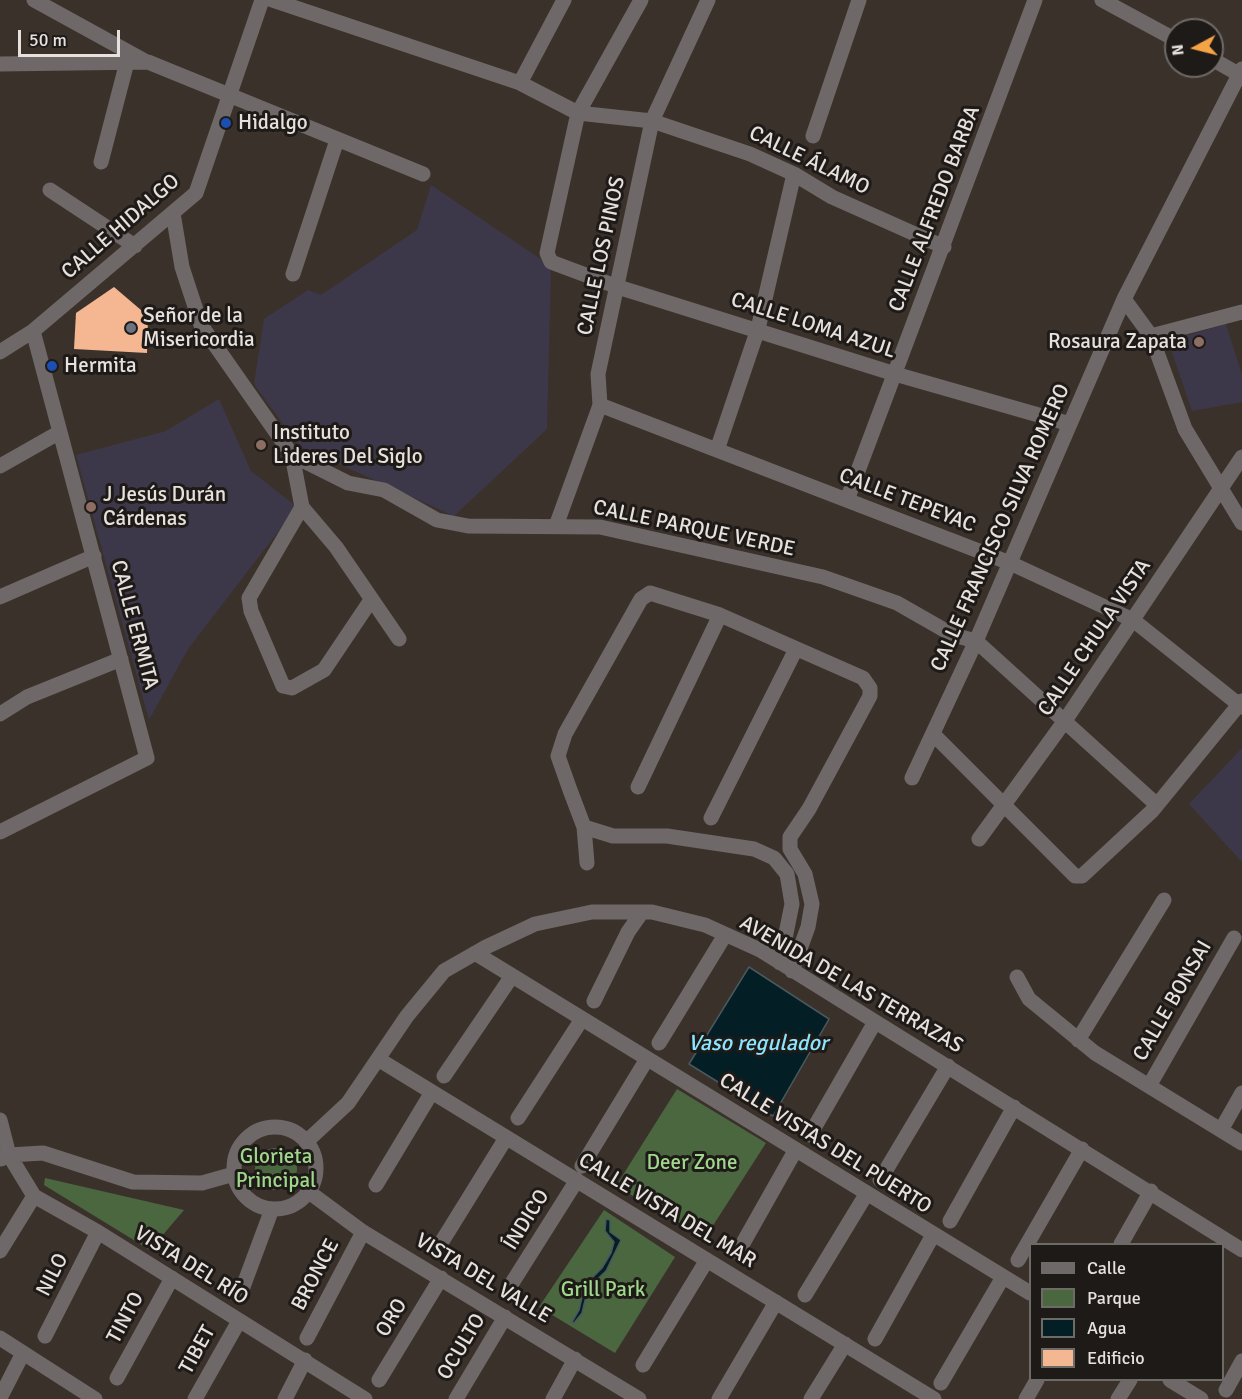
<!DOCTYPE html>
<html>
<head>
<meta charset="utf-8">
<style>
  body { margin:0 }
  #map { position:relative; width:1242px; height:1399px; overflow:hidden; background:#3b312b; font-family:Signika,sans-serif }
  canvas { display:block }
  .legend { position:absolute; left:1029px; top:1243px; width:195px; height:138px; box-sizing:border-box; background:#1e1a17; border:2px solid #6e6a66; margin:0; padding:8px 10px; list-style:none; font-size:18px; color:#e7e1dd }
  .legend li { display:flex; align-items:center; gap:12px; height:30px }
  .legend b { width:30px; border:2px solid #6e6a66 }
  .north { position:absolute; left:1164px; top:18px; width:60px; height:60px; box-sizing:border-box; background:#1e1a17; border:2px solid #6e6a66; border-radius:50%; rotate:263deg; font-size:16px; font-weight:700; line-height:24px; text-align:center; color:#e7e1dd }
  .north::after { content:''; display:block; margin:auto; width:21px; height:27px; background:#f5a345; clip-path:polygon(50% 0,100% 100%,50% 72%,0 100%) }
  .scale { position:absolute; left:18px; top:30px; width:102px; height:27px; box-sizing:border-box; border:3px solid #e7e1dd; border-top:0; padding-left:8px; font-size:18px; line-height:21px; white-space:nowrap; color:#e7e1dd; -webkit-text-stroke:4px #1e1a17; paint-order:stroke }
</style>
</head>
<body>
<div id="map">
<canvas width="1242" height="1399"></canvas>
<ul class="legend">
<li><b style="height:8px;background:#6e6868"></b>Calle</li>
<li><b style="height:16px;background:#4b6740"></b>Parque</li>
<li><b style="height:16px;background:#041e25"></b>Agua</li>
<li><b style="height:16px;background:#f4b792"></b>Edificio</li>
</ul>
<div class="north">N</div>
<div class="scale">50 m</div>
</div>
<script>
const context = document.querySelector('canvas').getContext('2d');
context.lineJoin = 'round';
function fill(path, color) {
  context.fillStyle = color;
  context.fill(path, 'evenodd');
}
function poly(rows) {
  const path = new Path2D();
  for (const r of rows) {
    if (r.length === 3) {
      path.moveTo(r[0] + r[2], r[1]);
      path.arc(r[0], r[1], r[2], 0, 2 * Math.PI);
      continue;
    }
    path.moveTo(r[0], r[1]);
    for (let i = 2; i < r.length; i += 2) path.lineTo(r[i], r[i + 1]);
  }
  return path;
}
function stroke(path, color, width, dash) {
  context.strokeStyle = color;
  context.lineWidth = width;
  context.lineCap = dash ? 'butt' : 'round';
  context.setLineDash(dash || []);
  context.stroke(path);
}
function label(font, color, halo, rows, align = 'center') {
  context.font = font + ' Signika,sans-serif';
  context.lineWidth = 6;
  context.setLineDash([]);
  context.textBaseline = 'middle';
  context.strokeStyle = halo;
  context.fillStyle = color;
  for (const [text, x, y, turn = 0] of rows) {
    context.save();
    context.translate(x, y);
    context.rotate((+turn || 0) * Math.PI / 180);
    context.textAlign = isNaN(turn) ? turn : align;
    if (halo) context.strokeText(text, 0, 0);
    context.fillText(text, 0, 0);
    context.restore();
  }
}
const education = poly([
  [431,185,551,266,547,429,454,516,299,446,254,384,264,319,308,290,321,295,417,230],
  [1226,324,1242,375,1242,402,1192,411,1168,341],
  [219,399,251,471,297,507,188,649,149,720,76,455,166,431],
  [1242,748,1242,862,1189,804]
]);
const green = poly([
  [677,1089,766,1143,705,1238,616,1186],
  [276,1169,21],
  [45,1178,184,1210,150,1250,44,1185],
  [604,1210,675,1257,615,1353,539,1307]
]);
const water = poly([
  [749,967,829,1019,773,1116,689,1064,749,967],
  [606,1219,610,1220,610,1232,621,1240,606,1271,588,1288,582,1313,574,1323,572,1322,579,1310,585,1285,602,1268,611,1253,614,1242,605,1231,606,1219]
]);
const building = poly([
  [114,287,148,316,147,353,74,349,76,313]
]);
const minor = poly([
  [34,0,145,61],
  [272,0,520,83,578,113,652,121,750,154,794,174,832,197,944,247],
  [641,0,578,113,547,253,551,262,618,287,895,374,1070,424],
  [1102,0,1176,40],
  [1212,59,1242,76],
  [0,64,148,62,423,174],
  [520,83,564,0],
  [813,136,859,0],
  [101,162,127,62],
  [50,190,135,246],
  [173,213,182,267,201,325,292,455,348,483,384,490,437,520,468,526,600,527,823,577,897,603,953,635,976,641,1157,805],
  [293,274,337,140],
  [1124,299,1151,336,1185,429,1242,523],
  [1151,336,1242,312],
  [0,352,33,331,196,193,262,0],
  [600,405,1010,563,1133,620,1242,707],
  [717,450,758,329,794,174],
  [292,455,302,507,336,547,399,639],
  [0,466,60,432],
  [847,500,1035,0],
  [302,507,249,598,251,611,283,686,292,688,324,670,371,600],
  [556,526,600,405,598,374,652,121,708,0],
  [0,597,94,556],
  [0,714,27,697,121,659],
  [933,734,1075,876,1082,876,1152,811,1242,701],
  [912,778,976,641,1124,299,1242,69],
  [638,787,720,615],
  [711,818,796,649],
  [584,827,587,863],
  [0,832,147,758,33,331],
  [979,839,1064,722,1242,457],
  [475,953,1030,1293],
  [780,963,792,904,787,874,774,858,754,849,667,836,613,836,584,827,570,790,558,756,565,734,641,599,650,593,720,615,863,678,870,688,870,696,809,809,790,837,790,849,805,874,812,904,808,927,792,971],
  [1017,977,1029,999,1095,1053,1242,1143],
  [594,1001,628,932,642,912],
  [1078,1040,1164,900],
  [659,1043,725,935],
  [378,1059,934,1399],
  [444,1076,512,976],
  [1149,1086,1234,938],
  [518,1118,582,1019],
  [0,1120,9,1155,34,1196,98,1232,365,1399],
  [275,1168,41],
  [1221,1130,1242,1093],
  [810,1135,875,1022],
  [306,1142,348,1103,407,1016,444,971,486,947,535,924,592,912,652,912,705,925,760,950,1242,1250],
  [1,1159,9,1155,43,1153,133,1182,202,1183,234,1174],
  [582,1166,647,1059],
  [880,1180,948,1066],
  [376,1185,432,1092],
  [309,1192,363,1232,639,1399],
  [950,1221,1014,1107],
  [441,1243,506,1138],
  [1121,1244,1151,1191],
  [0,1251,34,1196],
  [738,1252,795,1151],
  [1018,1260,1082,1149],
  [512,1283,577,1180],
  [240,1295,272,1209],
  [805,1295,867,1193],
  [45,1336,98,1232],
  [0,1338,95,1399],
  [307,1338,363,1232],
  [875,1339,933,1235],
  [643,1365,707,1260],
  [117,1378,172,1278],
  [379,1380,441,1278],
  [1170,1380,1201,1399],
  [941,1383,1003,1277],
  [1226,1390,1242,1361],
  [0,1398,23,1353],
  [195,1399,239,1321],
  [285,1399,305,1360],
  [456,1399,505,1317],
  [553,1399,575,1359],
  [719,1399,776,1302],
  [811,1399,845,1344],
  [1026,1399,1037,1380],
  [1118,1399,1130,1380]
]);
const markers = [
  [226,123,6,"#1a4fb4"],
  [131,328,6,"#6b7280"],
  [1199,342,6,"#8d6e63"],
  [52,366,6,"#1a4fb4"],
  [261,445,6,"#8d6e63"],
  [91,507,6,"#8d6e63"]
];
const poiNames = [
  ["Hidalgo",238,123],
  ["Señor de la",143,316],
  ["Misericordia",143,340],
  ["Rosaura Zapata",1187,342,"right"],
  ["Hermita",64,366],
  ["Instituto",273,433],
  ["Lideres Del Siglo",273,457],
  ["J Jesús Durán",103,495],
  ["Cárdenas",103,519]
];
const streetNames = [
  ["CALLE ÁLAMO",809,161,26],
  ["CALLE ALFREDO BARBA",935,209,-69],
  ["CALLE HIDALGO",121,227,-41],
  ["CALLE LOS PINOS",602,256,-78],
  ["CALLE LOMA AZUL",813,326,18],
  ["CALLE TEPEYAC",907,501,21],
  ["CALLE FRANCISCO SILVA ROMERO",1001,528,-66],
  ["CALLE PARQUE VERDE",694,529,12],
  ["CALLE ERMITA",134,625,75],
  ["CALLE CHULA VISTA",1095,638,-56],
  ["AVENIDA DE LAS TERRAZAS",851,985,30],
  ["CALLE BONSAI",1173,1001,-60],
  ["CALLE VISTAS DEL PUERTO",825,1144,32],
  ["CALLE VISTA DEL MAR",667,1211,31],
  ["ÍNDICO",527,1220,-58],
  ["VISTA DEL RÍO",191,1266,32],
  ["NILO",53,1275,-63],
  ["BRONCE",316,1275,-62],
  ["VISTA DEL VALLE",483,1279,31],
  ["TINTO",126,1318,-62],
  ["ORO",392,1318,-59],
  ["OCULTO",462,1347,-59],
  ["TIBET",198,1350,-61]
];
const parkNames = [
  ["Glorieta",276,1157],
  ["Principal",276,1181],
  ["Deer Zone",692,1163],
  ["Grill Park",603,1290]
];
const waterNames = [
  ["Vaso regulador",758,1044]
];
fill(education, '#3d3849');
fill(green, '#4b6740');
fill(water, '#041e25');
stroke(water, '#48585c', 1.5);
fill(building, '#f4b792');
stroke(minor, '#6e6868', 15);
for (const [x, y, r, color] of markers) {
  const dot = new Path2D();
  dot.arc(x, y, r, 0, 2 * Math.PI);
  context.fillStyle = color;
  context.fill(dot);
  stroke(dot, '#1e1a17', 2);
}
label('21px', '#e7e1dd', '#1e1a17', poiNames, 'left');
label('21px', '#e7e1dd', '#1e1a17', streetNames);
label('21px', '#a0d78c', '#1e1a17', parkNames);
label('italic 22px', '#8be5ff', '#1e1a17', waterNames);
</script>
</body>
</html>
